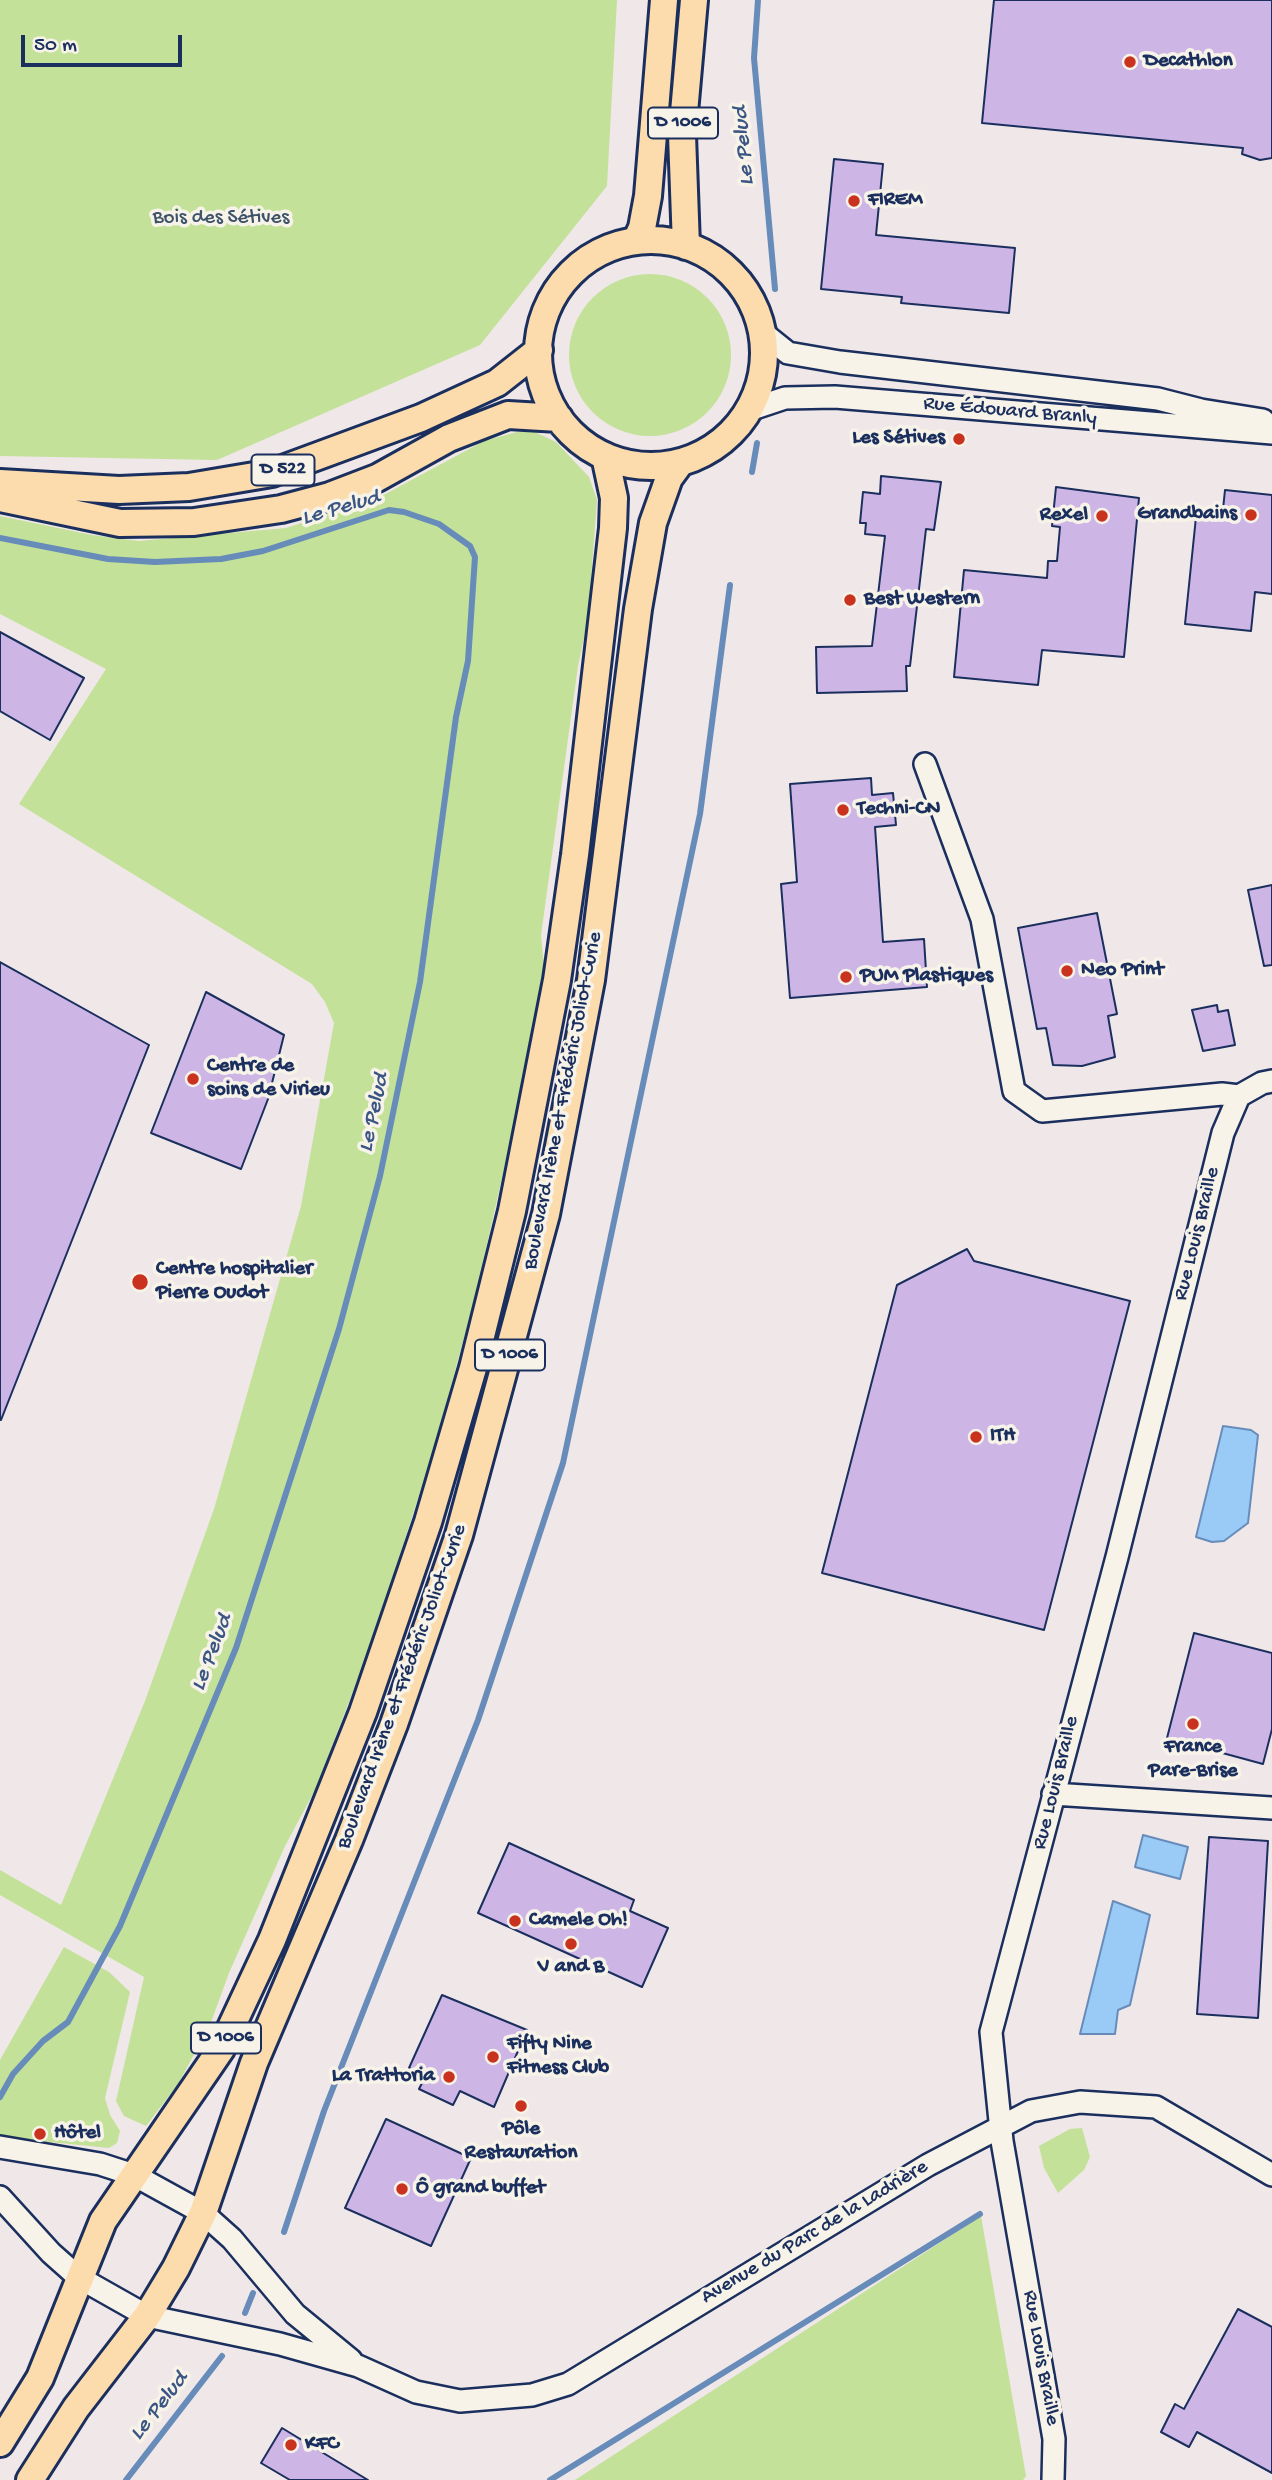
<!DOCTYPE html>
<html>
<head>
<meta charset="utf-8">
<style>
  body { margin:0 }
  #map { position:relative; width:1272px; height:2480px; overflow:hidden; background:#efe7e8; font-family:"Gochi Hand",sans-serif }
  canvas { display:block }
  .scale { position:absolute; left:21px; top:35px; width:161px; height:32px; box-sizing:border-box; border:4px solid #1b2f5e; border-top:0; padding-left:9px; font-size:21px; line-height:24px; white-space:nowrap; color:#1b2f5e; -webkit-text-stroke:5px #f7f3e8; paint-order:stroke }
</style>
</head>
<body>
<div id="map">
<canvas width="1272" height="2480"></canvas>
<div class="scale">50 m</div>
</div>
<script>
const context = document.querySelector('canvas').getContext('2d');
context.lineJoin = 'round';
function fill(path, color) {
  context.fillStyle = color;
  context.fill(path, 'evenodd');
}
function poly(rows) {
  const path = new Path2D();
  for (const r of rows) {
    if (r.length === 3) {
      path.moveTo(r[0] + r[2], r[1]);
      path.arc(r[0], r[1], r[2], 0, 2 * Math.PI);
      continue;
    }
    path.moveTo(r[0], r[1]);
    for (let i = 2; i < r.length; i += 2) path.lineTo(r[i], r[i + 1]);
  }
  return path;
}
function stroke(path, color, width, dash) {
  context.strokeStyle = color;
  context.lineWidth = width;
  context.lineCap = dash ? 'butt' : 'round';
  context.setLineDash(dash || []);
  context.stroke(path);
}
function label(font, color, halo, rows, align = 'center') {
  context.font = font + ' "Gochi Hand",sans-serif';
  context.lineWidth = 7;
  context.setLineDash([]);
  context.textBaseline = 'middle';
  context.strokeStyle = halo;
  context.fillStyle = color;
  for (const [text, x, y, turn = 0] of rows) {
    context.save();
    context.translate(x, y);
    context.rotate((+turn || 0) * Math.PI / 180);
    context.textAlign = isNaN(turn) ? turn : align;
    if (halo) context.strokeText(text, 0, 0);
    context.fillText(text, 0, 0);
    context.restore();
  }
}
const green = poly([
  [0,0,617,0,607,186,480,345,217,460,0,456],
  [650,355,81],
  [517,432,535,432,556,442,589,477,597,500,588,619,578,666,541,935,544,967,511,1138,476,1293,435,1445,374,1636,316,1788,285,1846,229,1973,210,2025,178,2084,146,2126,124,2116,116,2101,144,1977,0,1895,0,1870,61,1905,145,1701,214,1509,301,1206,334,1023,325,1002,312,984,19,804,106,669,0,614,0,516,92,535,139,541,286,528,378,498,484,441],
  [64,1947,109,1972,130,1992,105,2098,110,2115,120,2131,117,2143,109,2148,0,2137,0,2060],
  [1082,2128,1090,2157,1084,2170,1058,2193,1044,2168,1039,2146,1070,2129],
  [981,2216,1026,2476,1023,2480,575,2480]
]);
const water = poly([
  [1223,1426,1251,1430,1258,1435,1248,1523,1224,1541,1212,1542,1196,1537,1223,1426],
  [1143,1835,1188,1847,1180,1879,1135,1867,1143,1835],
  [1113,1901,1150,1915,1130,2005,1118,2010,1115,2034,1080,2034,1113,1901]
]);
const stream = poly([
  [758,0,754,58,775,289],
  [752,472,757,443],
  [0,538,108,559,155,562,221,559,263,551,389,510,404,512,439,524,470,546,475,557,468,661,456,717,420,982,380,1176,339,1329,236,1648,120,1926,68,2022,43,2041,13,2074,0,2097],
  [284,2232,324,2111,478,1720,563,1463,700,814,730,585],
  [245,2313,253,2293],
  [126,2480,222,2356],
  [550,2480,980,2214]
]);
const building = poly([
  [994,0,1272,0,1272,158,1260,160,1242,154,1243,148,982,123,994,0],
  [834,159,883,164,876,235,1015,248,1009,313,901,303,902,297,821,289,834,159],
  [881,476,941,482,934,530,926,529,910,666,906,666,907,691,817,693,816,647,872,646,885,536,865,534,866,523,860,523,863,492,880,494,881,476],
  [1056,487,1139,498,1124,657,1042,650,1038,685,954,677,964,570,1047,578,1048,561,1057,561,1060,527,1052,526,1056,487],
  [1225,490,1272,495,1272,594,1255,592,1251,631,1185,624,1196,517,1222,519,1225,490],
  [0,632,84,678,50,740,0,711,0,632],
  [871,778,872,795,893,793,896,825,875,827,883,942,924,939,927,987,790,998,781,884,797,882,790,784,871,778],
  [1272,885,1272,965,1264,966,1248,890,1272,885],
  [1097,913,1117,1014,1108,1016,1115,1057,1082,1066,1053,1065,1046,1028,1037,1029,1018,928,1097,913],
  [0,962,149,1045,1,1420,0,1420,0,962],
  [206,992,284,1035,268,1099,241,1169,151,1133,206,992],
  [1217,1005,1218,1012,1228,1010,1235,1045,1203,1051,1192,1010,1217,1005],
  [967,1249,974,1261,1130,1301,1044,1630,822,1573,897,1285,967,1249],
  [1194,1633,1272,1653,1272,1729,1263,1764,1167,1738,1194,1633],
  [1209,1837,1268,1841,1258,2018,1197,2014,1209,1837],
  [509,1843,634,1900,630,1911,668,1928,642,1987,478,1913,509,1843],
  [442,1995,527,2030,494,2107,460,2091,453,2105,419,2089,426,2075,409,2068,442,1995],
  [386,2119,471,2158,431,2246,345,2208,386,2119],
  [1238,2309,1272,2327,1272,2473,1197,2432,1189,2447,1161,2432,1175,2404,1184,2409,1238,2309],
  [282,2428,368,2480,290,2480,261,2463,282,2428]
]);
const minor = poly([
  [763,333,788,353,840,362,1158,399,1201,410,1263,420],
  [749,410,785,398,835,397,1272,433],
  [925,764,982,919,1014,1091,1042,1111,1222,1094,1239,1096],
  [1053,1794,1272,1808],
  [0,2147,100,2164,134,2175,203,2213,232,2239,295,2314,351,2360],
  [0,2197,51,2253,78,2277,147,2316,280,2344,358,2366,416,2392,460,2401,532,2395,568,2384,928,2165,1031,2111,1080,2102,1156,2107,1272,2175],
  [1053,2480,1054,2439,1002,2141,991,2032,1117,1557,1223,1133,1239,1096,1262,1083,1272,1081]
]);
const major = poly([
  [651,353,113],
  [636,241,642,228,648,196,664,0],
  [686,246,682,135,694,0],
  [0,483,119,490,189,487,272,473,421,418,497,383,539,350],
  [0,498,120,523,194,522,281,509,330,496,377,478,449,438,508,415,559,418],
  [0,2443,40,2378,103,2221,221,2049,272,1940,363,1712,428,1522,473,1368,512,1211,557,980,575,855,613,528,614,498,605,456],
  [30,2480,76,2408,147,2316,176,2268,203,2213,254,2063,349,1840,394,1724,459,1535,546,1214,591,980,638,609,653,523,669,478,680,463]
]);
const markers = [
  [1130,62,7,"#c8321e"],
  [854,201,7,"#c8321e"],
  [959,439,7,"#c8321e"],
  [1251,515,7,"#c8321e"],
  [1102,516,7,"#c8321e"],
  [850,600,7,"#c8321e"],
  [843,810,7,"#c8321e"],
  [1067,971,7,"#c8321e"],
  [846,977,7,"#c8321e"],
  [193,1079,7,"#c8321e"],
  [140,1282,9,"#c8321e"],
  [976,1437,7,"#c8321e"],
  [1193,1724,7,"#c8321e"],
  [515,1921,7,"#c8321e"],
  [571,1944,7,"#c8321e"],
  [493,2057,7,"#c8321e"],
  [449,2077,7,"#c8321e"],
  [521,2106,7,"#c8321e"],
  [40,2134,7,"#c8321e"],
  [402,2189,7,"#c8321e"],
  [291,2445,7,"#c8321e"]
];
const shields = [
  [683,123,70],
  [283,470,63],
  [510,1355,70],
  [226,2038,70]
];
const shieldNames = [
  ["D 1006",683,123],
  ["D 522",283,470],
  ["D 1006",510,1355],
  ["D 1006",226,2038]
];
const poiNames = [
  ["Decathlon",1144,62],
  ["FIREM",868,201],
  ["Les Sétives",945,439,"right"],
  ["Grandbains",1237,515,"right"],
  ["Rexel",1088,516,"right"],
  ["Best Western",864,600],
  ["Techni-CN",857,810],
  ["Neo Print",1081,971],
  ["PUM Plastiques",860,977],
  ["Centre de",207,1067],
  ["soins de Virieu",207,1091],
  ["Centre hospitalier",156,1270],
  ["Pierre Oudot",156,1294],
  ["ITH",990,1437],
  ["France",1193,1748,"center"],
  ["Pare-Brise",1193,1772,"center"],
  ["Camele Oh!",529,1921],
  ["V and B",571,1968,"center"],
  ["Fifty Nine",507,2045],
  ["Fitness Club",507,2069],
  ["La Trattoria",435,2077,"right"],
  ["Pôle",521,2130,"center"],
  ["Restauration",521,2154,"center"],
  ["Hôtel",54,2134],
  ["Ô grand buffet",416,2189],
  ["KFC",305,2445]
];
const parkNames = [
  ["Bois des Sétives",221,219]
];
const streetNames = [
  ["Rue Édouard Branly",1010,412,5],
  ["Boulevard Irène et Frédéric Joliot-Curie",564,1101,-79],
  ["Rue Louis Braille",1198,1234,-76],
  ["Boulevard Irène et Frédéric Joliot-Curie",403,1687,-70],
  ["Rue Louis Braille",1057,1783,-76],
  ["Avenue du Parc de la Ladrière",815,2233,-31],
  ["Rue Louis Braille",1040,2358,80]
];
const waterNames = [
  ["Le Pelud",745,146,-95],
  ["Le Pelud",341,509,-16],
  ["Le Pelud",375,1113,-78],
  ["Le Pelud",213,1653,-69],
  ["Le Pelud",160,2407,-52]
];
fill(green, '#c3e199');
fill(water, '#9acaf6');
stroke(water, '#678cb9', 2);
stroke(stream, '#678cb9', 6);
fill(building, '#cdb6e6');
stroke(building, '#1b2f5e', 2);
stroke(minor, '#1b2f5e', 26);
stroke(major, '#1b2f5e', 32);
stroke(minor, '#f7f3e8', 21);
stroke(major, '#fcdcac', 26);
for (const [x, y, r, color] of markers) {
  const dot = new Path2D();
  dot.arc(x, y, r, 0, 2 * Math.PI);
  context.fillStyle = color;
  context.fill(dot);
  stroke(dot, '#f7f3e8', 2.5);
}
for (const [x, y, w] of shields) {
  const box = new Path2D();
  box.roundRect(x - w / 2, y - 15.5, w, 31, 5);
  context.fillStyle = '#f7f3e8';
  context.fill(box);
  stroke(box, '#1b2f5e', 2);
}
label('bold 19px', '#1b2f5e', null, shieldNames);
label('bold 21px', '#1b2f5e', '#f7f3e8', poiNames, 'left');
label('21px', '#3d536a', '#f7f3e8', parkNames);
label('21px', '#1b2f5e', '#f7f3e8', streetNames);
label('italic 23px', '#3b5684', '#f7f3e8', waterNames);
</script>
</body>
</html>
